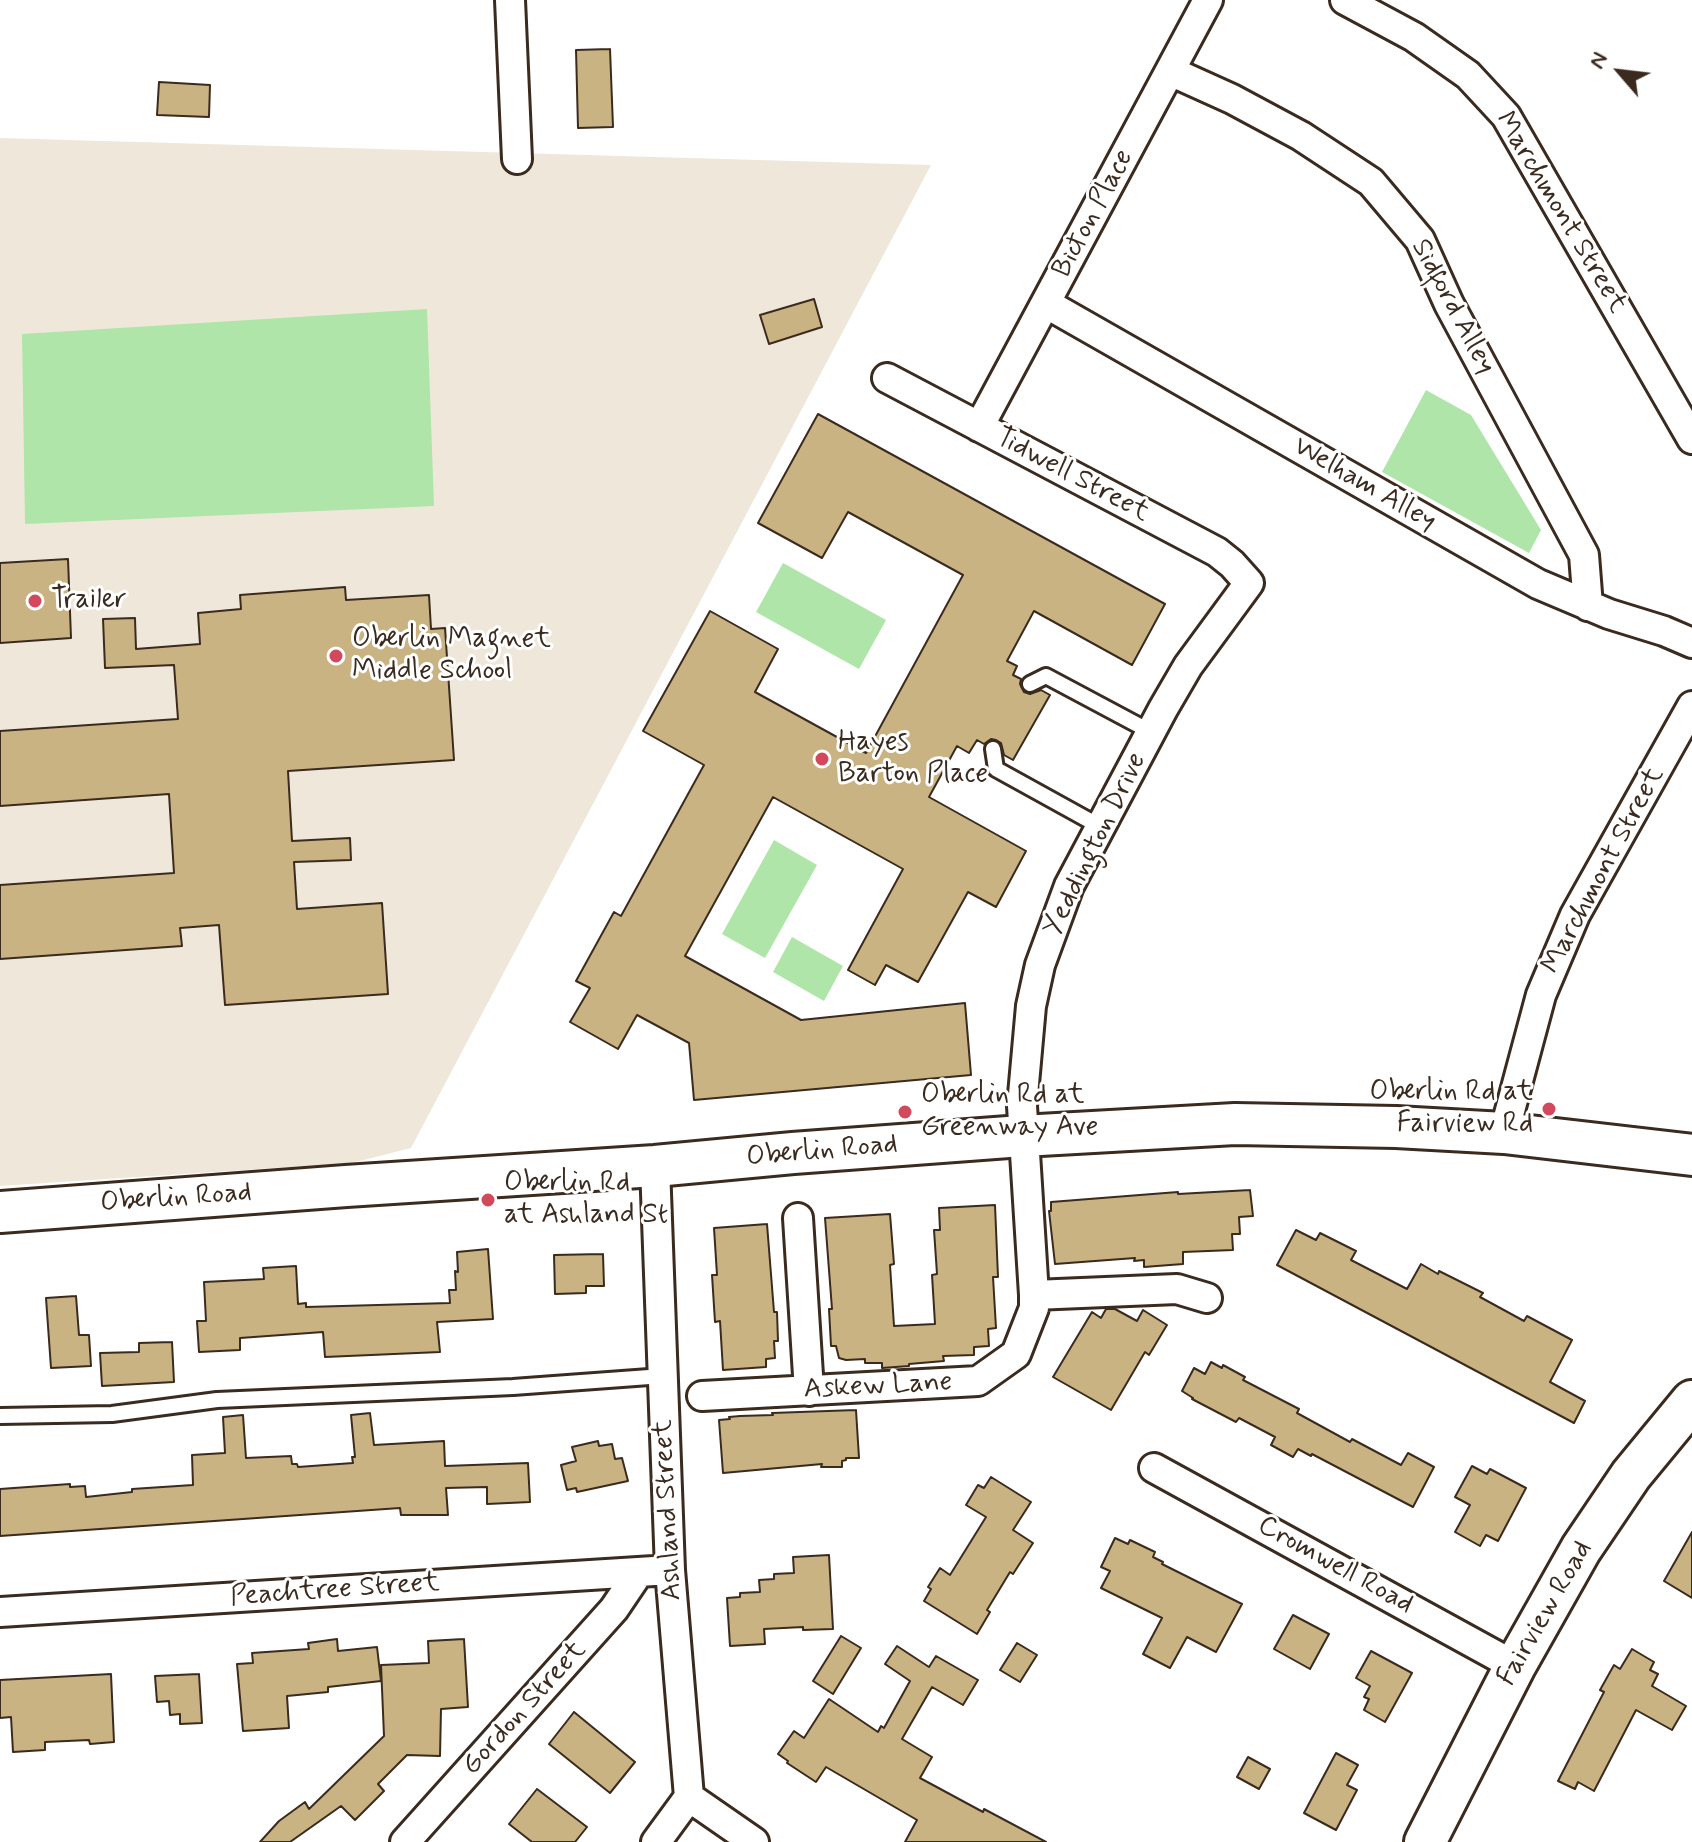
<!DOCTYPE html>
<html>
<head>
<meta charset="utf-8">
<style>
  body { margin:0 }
  #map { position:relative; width:1692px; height:1842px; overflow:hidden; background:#fff; font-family:Mynerve,sans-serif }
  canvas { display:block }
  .north { position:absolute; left:1580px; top:32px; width:80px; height:80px; -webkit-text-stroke:6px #fff; paint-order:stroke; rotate:298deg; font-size:22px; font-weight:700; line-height:32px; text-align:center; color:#3b2a1e }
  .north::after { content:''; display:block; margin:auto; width:28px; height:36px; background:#3b2a1e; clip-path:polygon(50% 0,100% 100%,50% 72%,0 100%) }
</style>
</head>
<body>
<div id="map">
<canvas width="1692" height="1842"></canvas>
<div class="north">N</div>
</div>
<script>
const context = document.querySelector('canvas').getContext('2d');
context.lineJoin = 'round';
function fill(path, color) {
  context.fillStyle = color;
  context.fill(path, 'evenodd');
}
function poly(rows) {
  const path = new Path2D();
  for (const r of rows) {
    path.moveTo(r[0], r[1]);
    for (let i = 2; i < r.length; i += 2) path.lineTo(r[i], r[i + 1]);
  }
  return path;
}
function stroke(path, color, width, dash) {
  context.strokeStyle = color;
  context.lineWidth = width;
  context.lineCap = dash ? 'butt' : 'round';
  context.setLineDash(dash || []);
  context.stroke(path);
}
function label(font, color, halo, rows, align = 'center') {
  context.font = font + ' Mynerve,sans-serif';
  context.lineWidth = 6;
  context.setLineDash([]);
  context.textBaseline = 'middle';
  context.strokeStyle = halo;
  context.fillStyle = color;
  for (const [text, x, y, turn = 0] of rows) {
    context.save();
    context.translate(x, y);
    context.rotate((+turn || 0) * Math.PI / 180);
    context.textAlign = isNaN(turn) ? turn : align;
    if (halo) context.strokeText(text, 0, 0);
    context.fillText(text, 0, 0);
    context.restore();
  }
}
const built = poly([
  [0,138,931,165,411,1148,352,1163,0,1186]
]);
const green = poly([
  [427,309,434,506,25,524,22,334],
  [1426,390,1471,415,1541,530,1529,553,1382,472],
  [783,563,886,620,859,669,756,612],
  [774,840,817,865,765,958,722,934],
  [792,937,843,966,824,1001,773,972]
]);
const building = poly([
  [610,49,613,127,578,128,576,50,610,49],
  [159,82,210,85,209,117,157,115,159,82],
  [814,299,822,327,769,344,760,315,814,299],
  [818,414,1165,604,1132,665,1034,611,1007,661,1017,666,1013,675,1021,679,1020,684,1024,692,1030,694,1041,690,1050,695,1013,760,1004,755,1001,743,996,740,991,739,984,744,977,740,969,753,957,746,929,797,1026,851,996,907,968,892,918,982,886,965,875,985,848,970,903,869,773,797,685,956,801,1020,965,1003,971,1075,694,1100,689,1043,637,1015,618,1049,570,1022,590,988,576,981,614,912,621,916,704,765,643,731,710,611,778,649,755,692,866,753,963,575,848,512,822,558,758,523,818,414],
  [68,559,71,638,0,643,0,563,68,559],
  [345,587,346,600,429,595,431,629,445,628,454,760,288,771,292,841,350,838,351,860,294,862,297,909,382,903,388,994,225,1005,219,925,180,928,182,946,0,959,0,885,174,873,169,794,0,806,0,731,178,719,174,665,105,668,103,619,135,618,136,649,200,644,198,613,241,609,240,595,345,587],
  [1250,1190,1253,1216,1239,1217,1240,1234,1232,1234,1233,1250,1183,1252,1183,1264,1144,1267,1144,1260,1134,1261,1135,1258,1055,1264,1049,1211,1051,1211,1051,1202,1178,1192,1178,1194,1250,1190],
  [995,1205,998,1277,993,1277,996,1328,988,1329,989,1346,974,1347,974,1355,943,1356,944,1361,909,1364,909,1366,882,1368,882,1363,865,1363,865,1359,846,1360,839,1358,836,1346,831,1346,829,1309,832,1309,825,1218,890,1214,894,1264,890,1265,894,1326,935,1324,932,1275,937,1274,934,1230,940,1230,939,1208,995,1205],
  [767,1224,774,1312,777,1312,778,1341,774,1341,775,1358,766,1359,766,1367,723,1370,720,1321,715,1322,712,1275,717,1275,714,1228,767,1224],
  [1296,1230,1316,1240,1320,1233,1356,1251,1351,1260,1407,1289,1421,1264,1438,1274,1439,1271,1483,1293,1480,1297,1524,1321,1527,1316,1572,1340,1550,1382,1585,1401,1574,1423,1277,1265,1296,1230],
  [488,1249,493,1319,437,1322,440,1352,325,1357,323,1332,240,1338,240,1350,199,1352,197,1321,206,1321,204,1282,264,1279,263,1268,296,1266,298,1304,306,1303,306,1307,450,1303,449,1290,456,1290,455,1271,458,1272,457,1252,488,1249],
  [603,1254,604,1286,586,1286,586,1293,555,1294,554,1255,603,1254],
  [76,1296,79,1335,89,1335,91,1366,51,1368,46,1298,76,1296],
  [1106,1309,1115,1309,1137,1321,1143,1310,1167,1325,1149,1355,1145,1352,1111,1410,1053,1377,1092,1312,1101,1318,1106,1309],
  [172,1342,174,1382,102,1386,100,1353,139,1352,139,1343,172,1342],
  [1211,1362,1222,1368,1223,1365,1245,1377,1243,1380,1299,1409,1297,1413,1350,1442,1352,1439,1401,1465,1408,1453,1434,1467,1413,1507,1312,1454,1311,1456,1298,1449,1293,1457,1271,1445,1275,1437,1239,1418,1236,1422,1192,1399,1193,1398,1182,1391,1194,1368,1205,1374,1211,1362],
  [856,1410,859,1458,846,1458,846,1460,842,1461,842,1467,821,1467,822,1464,723,1473,719,1420,730,1419,729,1417,740,1416,773,1415,772,1413,856,1410],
  [370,1413,374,1445,444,1441,445,1466,528,1463,530,1502,487,1504,487,1487,446,1488,448,1515,401,1515,400,1508,0,1536,0,1489,70,1484,70,1487,85,1486,86,1497,132,1492,132,1489,193,1485,192,1455,225,1453,223,1417,243,1415,246,1458,291,1456,292,1464,297,1464,298,1467,353,1463,352,1457,355,1457,351,1415,370,1413],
  [598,1441,599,1446,612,1444,615,1459,622,1458,628,1481,577,1492,576,1488,567,1490,561,1465,576,1461,572,1447,598,1441],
  [1472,1466,1487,1474,1490,1469,1526,1488,1498,1541,1486,1535,1480,1546,1455,1532,1470,1505,1455,1497,1472,1466],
  [991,1477,1031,1502,1013,1530,1033,1543,1013,1574,1010,1572,987,1610,990,1612,977,1634,924,1601,931,1589,928,1587,940,1568,950,1575,986,1517,966,1505,978,1485,984,1488,991,1477],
  [1692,1532,1692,1598,1664,1581,1692,1532],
  [1115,1538,1128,1544,1130,1540,1155,1552,1153,1557,1163,1562,1162,1564,1242,1604,1216,1652,1187,1637,1170,1668,1143,1654,1162,1618,1101,1588,1110,1571,1101,1567,1115,1538],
  [829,1555,833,1629,803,1630,803,1627,764,1629,765,1644,730,1646,727,1598,740,1597,740,1593,760,1592,759,1580,774,1579,774,1574,794,1573,793,1557,829,1555],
  [1293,1615,1329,1634,1310,1669,1274,1649,1293,1615],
  [841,1636,861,1648,833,1694,813,1681,841,1636],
  [337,1639,338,1651,377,1647,381,1681,328,1687,328,1692,287,1696,289,1728,243,1731,237,1664,253,1663,252,1653,309,1649,308,1643,337,1639],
  [464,1639,468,1707,441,1709,440,1756,407,1755,378,1784,384,1791,355,1820,341,1806,290,1842,260,1842,279,1821,305,1802,309,1809,384,1736,381,1665,429,1663,428,1641,464,1639],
  [1017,1643,1037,1655,1020,1682,1000,1670,1017,1643],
  [897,1646,929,1667,936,1656,978,1680,963,1705,932,1687,902,1739,932,1757,920,1778,983,1812,984,1809,1046,1842,905,1842,917,1820,826,1767,816,1782,787,1763,788,1761,778,1754,794,1731,804,1738,829,1699,878,1732,881,1726,884,1728,910,1681,885,1664,897,1646],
  [1632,1649,1654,1662,1650,1670,1658,1674,1652,1686,1686,1706,1672,1730,1636,1710,1594,1791,1578,1782,1575,1789,1558,1781,1604,1692,1600,1690,1614,1665,1620,1669,1632,1649],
  [1371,1651,1412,1673,1385,1722,1364,1710,1369,1699,1364,1697,1370,1686,1356,1678,1371,1651],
  [111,1674,114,1742,90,1744,89,1740,45,1742,45,1750,13,1752,11,1717,0,1718,0,1680,111,1674],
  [199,1674,202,1723,180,1724,180,1714,170,1715,169,1701,157,1702,155,1676,199,1674],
  [574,1712,635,1762,610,1793,549,1744,574,1712],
  [1336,1753,1358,1765,1347,1785,1357,1790,1336,1830,1304,1813,1336,1753],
  [1248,1757,1270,1769,1259,1789,1237,1777,1248,1757],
  [537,1789,587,1827,575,1842,532,1842,509,1824,537,1789]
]);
const lane = poly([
  [1030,684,1046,676,1151,732],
  [993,749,996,769,1101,827],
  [0,1416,112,1414,217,1400,513,1387,663,1376]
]);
const street = poly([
  [510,0,517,159],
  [1345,0,1414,37,1468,75,1506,116,1692,439],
  [1170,71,1232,99,1301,136,1371,182,1420,240,1449,304,1584,555,1588,606],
  [1047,304,1538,584,1609,614,1664,631,1692,643],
  [979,427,1208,0],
  [1504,1133,1541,995,1575,915,1692,706],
  [655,1166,670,1570,689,1797,656,1842],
  [798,1218,809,1391],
  [1034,1295,1177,1289,1207,1298],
  [702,1396,978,1381,1016,1354,1034,1308,1034,1295,1022,1106,1031,1006,1040,965,1069,886,1163,709,1188,666,1249,583,1232,564,1217,552,887,378],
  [1154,1468,1515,1666],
  [0,1612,670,1570],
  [689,1797,754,1842],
  [405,1842,614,1609,639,1572]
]);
const secondary = poly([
  [0,1212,346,1186,655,1166,793,1153,1022,1136,1235,1124,1396,1127,1504,1133,1692,1155],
  [1425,1842,1515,1666,1581,1549,1631,1475,1692,1401]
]);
const markers = [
  [35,601,8,"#d1495b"],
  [336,656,8,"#d1495b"],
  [822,759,8,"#d1495b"],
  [1549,1109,8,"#d1495b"],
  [905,1112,8,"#d1495b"],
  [488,1200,8,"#d1495b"]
];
const streetNames = [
  ["Marchmont Street",1560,213,59],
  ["Bicton Place",1094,214,-62],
  ["Sidford Alley",1452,307,62],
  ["Tidwell Street",1072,476,28],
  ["Welham Alley",1364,485,30],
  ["Yeddington Drive",1096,845,-64],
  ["Marchmont Street",1604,871,-62],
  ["Oberlin Road",822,1152,-5],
  ["Oberlin Road",176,1199,-4],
  ["Askew Lane",878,1387,-3],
  ["Ashland Street",669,1510,-93],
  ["Cromwell Road",1335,1566,29],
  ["Peachtree Street",335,1591,-4],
  ["Fairview Road",1546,1614,-60],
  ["Gordon Street",525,1709,-48]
];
const poiNames = [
  ["Trailer",51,601],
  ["Oberlin Magnet",352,640],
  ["Middle School",352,672],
  ["Hayes",838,743],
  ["Barton Place",838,775],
  ["Oberlin Rd at",1533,1093,"right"],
  ["Fairview Rd",1533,1125,"right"],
  ["Oberlin Rd at",921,1096],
  ["Greenway Ave",921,1128],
  ["Oberlin Rd",504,1184],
  ["at Ashland St",504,1216]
];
fill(built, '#efe8da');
fill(green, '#afe5a8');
fill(building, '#cab382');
stroke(building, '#3b2a1e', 2);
stroke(lane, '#3b2a1e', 20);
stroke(street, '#3b2a1e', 34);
stroke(secondary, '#3b2a1e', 46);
stroke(lane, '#fff', 14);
stroke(street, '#fff', 28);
stroke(secondary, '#fff', 40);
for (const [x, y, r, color] of markers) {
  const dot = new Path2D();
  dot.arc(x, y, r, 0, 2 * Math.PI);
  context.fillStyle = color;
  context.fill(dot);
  stroke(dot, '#fff', 3);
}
label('28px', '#3b2a1e', '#fff', streetNames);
label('28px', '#3b2a1e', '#fff', poiNames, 'left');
</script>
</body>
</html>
